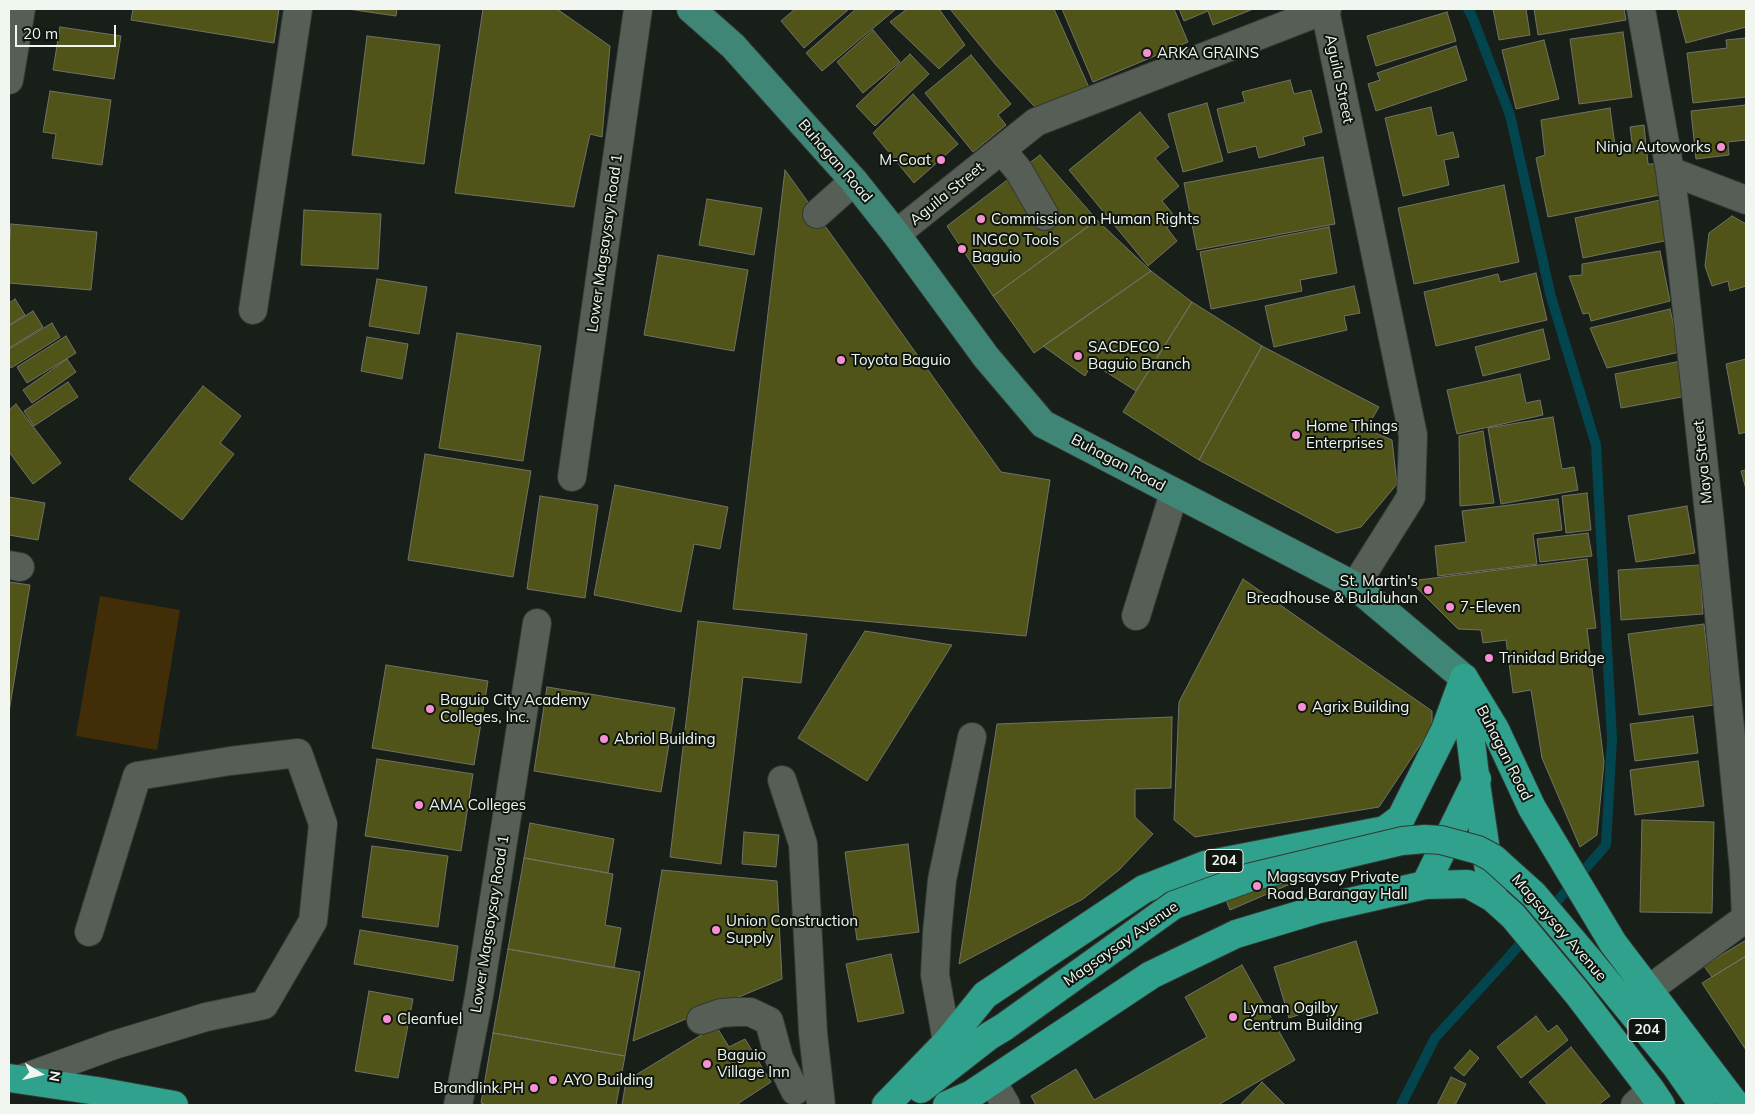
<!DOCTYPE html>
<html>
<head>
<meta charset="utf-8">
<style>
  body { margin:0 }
  #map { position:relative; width:1755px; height:1114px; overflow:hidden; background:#181f18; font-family:Mulish,sans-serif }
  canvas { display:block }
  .frame { position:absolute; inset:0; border:10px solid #f1f6f1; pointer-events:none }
  .north { position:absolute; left:15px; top:1049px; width:50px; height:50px; -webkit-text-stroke:4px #0f160f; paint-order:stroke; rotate:99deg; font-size:14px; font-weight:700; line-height:20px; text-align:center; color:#f1f6f1 }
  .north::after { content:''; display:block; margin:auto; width:18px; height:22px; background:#f1f6f1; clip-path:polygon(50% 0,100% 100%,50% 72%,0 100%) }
  .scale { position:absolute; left:15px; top:25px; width:101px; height:22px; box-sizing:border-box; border:2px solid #f1f6f1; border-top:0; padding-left:6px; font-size:15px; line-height:18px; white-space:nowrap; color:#f1f6f1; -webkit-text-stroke:4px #0f160f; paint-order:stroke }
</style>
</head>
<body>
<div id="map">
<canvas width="1755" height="1114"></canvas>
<div class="frame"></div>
<div class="north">N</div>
<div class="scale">20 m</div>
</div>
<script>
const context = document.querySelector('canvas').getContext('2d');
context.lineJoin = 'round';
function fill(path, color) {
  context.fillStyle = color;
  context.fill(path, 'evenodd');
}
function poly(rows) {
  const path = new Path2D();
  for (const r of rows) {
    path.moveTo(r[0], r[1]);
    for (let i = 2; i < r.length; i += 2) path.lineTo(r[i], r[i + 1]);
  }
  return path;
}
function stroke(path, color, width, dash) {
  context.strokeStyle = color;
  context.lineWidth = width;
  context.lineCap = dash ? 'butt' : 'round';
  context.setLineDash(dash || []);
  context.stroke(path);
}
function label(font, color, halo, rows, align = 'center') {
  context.font = font + ' Mulish,sans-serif';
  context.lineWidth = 4;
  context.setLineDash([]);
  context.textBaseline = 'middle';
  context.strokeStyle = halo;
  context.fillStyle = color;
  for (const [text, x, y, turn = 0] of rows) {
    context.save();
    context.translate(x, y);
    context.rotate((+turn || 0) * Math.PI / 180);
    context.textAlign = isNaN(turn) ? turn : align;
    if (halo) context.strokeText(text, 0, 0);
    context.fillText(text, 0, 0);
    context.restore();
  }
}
const green = poly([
  [100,596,180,610,157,750,76,736]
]);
const stream = poly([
  [1401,1105,1435,1038,1507,959,1606,845,1612,739,1596,445,1551,297,1510,115,1472,16,1468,9]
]);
const building = poly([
  [133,9,279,9,274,43,131,20,133,9],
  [348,9,397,9,396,16,348,9],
  [483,9,557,9,610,46,602,137,590,134,574,207,455,193,483,9],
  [795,9,849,9,804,48,781,21,795,9],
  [856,9,896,9,822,71,806,53,856,9],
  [907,9,939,9,965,45,939,69,890,22,907,9],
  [950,9,1054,9,1091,92,1041,112,1033,105,996,65,950,9],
  [1062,9,1174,9,1188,42,1093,82,1062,9],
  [1179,9,1250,9,1251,10,1213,25,1208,11,1184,21,1179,9],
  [1493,9,1526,9,1530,35,1499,40,1493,9],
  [1534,9,1624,9,1626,20,1538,35,1534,9],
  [1677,9,1746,9,1746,27,1686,43,1677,9],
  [1447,12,1456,41,1376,66,1367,36,1447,12],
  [60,27,121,36,114,79,53,70,60,27],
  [873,30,900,62,863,93,837,62,873,30],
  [1623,32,1632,97,1579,104,1570,39,1623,32],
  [367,36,440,45,424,164,352,155,367,36],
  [1746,38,1746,97,1693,103,1687,53,1727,48,1726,40,1746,38],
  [1544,40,1559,99,1516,109,1502,50,1544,40],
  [1456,46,1467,80,1376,111,1368,84,1380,80,1377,73,1456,46],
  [910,54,929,74,875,126,856,106,910,54],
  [971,55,1011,104,998,115,1006,125,973,152,925,93,971,55],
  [1290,80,1294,94,1311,90,1322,132,1303,137,1305,145,1259,158,1256,146,1228,153,1217,109,1245,102,1242,92,1290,80],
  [50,91,111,100,102,165,52,158,56,134,43,132,50,91],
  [913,94,958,144,914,183,873,133,913,94],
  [1207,103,1223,161,1183,172,1168,114,1207,103],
  [1746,105,1746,140,1728,142,1729,155,1696,159,1691,111,1746,105],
  [1431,107,1437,136,1453,132,1459,157,1444,160,1449,185,1403,196,1385,118,1431,107],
  [1610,108,1615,146,1633,150,1630,127,1644,125,1648,164,1655,164,1660,195,1548,217,1536,158,1545,155,1541,120,1610,108],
  [1140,112,1169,147,1155,158,1179,186,1162,201,1177,219,1167,228,1177,241,1148,266,1069,170,1140,112],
  [1040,155,1097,220,993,296,947,226,1040,155],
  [1323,157,1335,224,1197,250,1184,183,1323,157],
  [785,170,1001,472,1050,480,1026,636,733,609,785,170],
  [1504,185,1519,262,1414,284,1398,208,1504,185],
  [707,199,762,208,754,255,699,245,707,199],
  [1660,200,1669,240,1583,258,1575,218,1660,200],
  [304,210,381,214,378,269,301,265,304,210],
  [1732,216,1746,224,1746,286,1730,291,1728,281,1712,286,1705,266,1709,233,1732,216],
  [1097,220,1151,271,1034,353,993,296,1097,220],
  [11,224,97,232,91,290,9,283,9,251,11,224],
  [1329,227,1337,273,1300,280,1302,291,1211,309,1200,252,1329,227],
  [1660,251,1670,301,1591,321,1589,313,1583,314,1569,276,1582,275,1582,264,1660,251],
  [658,255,748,270,734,351,644,335,658,255],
  [1151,271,1192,302,1136,391,1092,363,1085,376,1043,346,1151,271],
  [1536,273,1547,320,1436,346,1424,292,1498,274,1500,282,1536,273],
  [377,279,427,287,419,334,369,326,377,279],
  [1354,286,1360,313,1344,316,1347,330,1274,347,1265,306,1354,286],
  [15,299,25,315,9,325,9,303,15,299],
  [1192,302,1262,346,1199,460,1123,412,1192,302],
  [1670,309,1680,352,1607,368,1590,328,1670,309],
  [33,311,43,327,9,348,9,326,33,311],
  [52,323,60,337,11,368,9,364,9,349,52,323],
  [1543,329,1550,359,1483,376,1475,347,1543,329],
  [457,333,541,346,523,461,439,448,457,333],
  [66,336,76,353,27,383,17,367,66,336],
  [367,337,408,344,402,379,361,371,367,337],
  [1262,346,1379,407,1366,429,1392,440,1397,484,1361,527,1337,533,1199,460,1262,346],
  [67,359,76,372,32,403,23,390,67,359],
  [1746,359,1746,432,1739,434,1726,364,1746,359],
  [1681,361,1687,396,1621,408,1615,374,1681,361],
  [1520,374,1526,403,1540,400,1543,415,1457,434,1447,390,1520,374],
  [68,382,78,397,34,426,24,411,68,382],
  [203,386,241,416,220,443,234,454,182,520,129,479,203,386],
  [16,404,61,463,33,484,9,452,9,410,16,404],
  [1553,417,1562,469,1574,467,1578,490,1501,504,1488,428,1553,417],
  [1483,431,1494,503,1460,506,1459,436,1483,431],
  [425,454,531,471,513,577,408,560,425,454],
  [1746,470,1746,489,1741,471,1746,470],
  [615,485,728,507,720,549,694,544,681,612,594,595,615,485],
  [1587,493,1591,530,1566,533,1562,496,1587,493],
  [540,496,598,505,585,598,527,589,540,496],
  [9,497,45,503,38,540,9,535,9,497],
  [1558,499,1562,530,1533,534,1537,564,1438,576,1435,546,1466,542,1462,511,1558,499],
  [1687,506,1695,553,1636,562,1628,516,1687,506],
  [1588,533,1592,556,1540,562,1537,539,1588,533],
  [1587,559,1596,628,1587,629,1604,762,1597,835,1580,847,1542,758,1531,690,1513,693,1506,640,1483,643,1481,630,1458,629,1410,581,1587,559],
  [1700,565,1703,614,1621,620,1618,570,1700,565],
  [1243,579,1432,711,1432,727,1379,807,1195,837,1174,820,1179,702,1243,579],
  [9,582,30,585,9,712,9,582],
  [698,621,807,634,801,683,743,677,721,864,670,857,698,621],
  [1704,624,1714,705,1639,715,1628,634,1704,624],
  [865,631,952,645,867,781,798,738,865,631],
  [386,665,488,681,474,765,372,748,386,665],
  [547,687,675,708,661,792,534,771,547,687],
  [1693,716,1698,753,1635,761,1630,724,1693,716],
  [1172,717,1171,788,1135,789,1135,817,1153,834,1119,870,1083,899,959,964,997,724,1172,717],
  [377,759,473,774,461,851,365,836,377,759],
  [1698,761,1704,806,1635,815,1630,770,1698,761],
  [1642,820,1714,822,1712,913,1640,912,1642,820],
  [530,823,614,839,608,873,524,858,530,823],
  [744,832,779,835,776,867,742,864,744,832],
  [908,844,919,932,857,940,845,852,908,844],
  [372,846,448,856,438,927,362,917,372,846],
  [524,858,613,874,605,925,621,928,614,968,508,949,524,858],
  [1285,860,1295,882,1230,910,1221,888,1285,860],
  [662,870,777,881,782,979,633,1041,662,870],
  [360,930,458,946,453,981,354,964,360,930],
  [1746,940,1746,956,1712,977,1704,966,1746,940],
  [1356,941,1378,1013,1331,1028,1325,1006,1289,1018,1274,967,1356,941],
  [508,949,640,972,625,1056,493,1033,508,949],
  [891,954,904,1013,858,1022,846,964,891,954],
  [1746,956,1746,1050,1702,983,1746,956],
  [1242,965,1295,1060,1218,1105,1036,1105,1031,1096,1076,1069,1094,1100,1207,1037,1185,997,1242,965],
  [369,991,413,999,398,1078,355,1071,369,991],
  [1536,1016,1548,1032,1557,1025,1568,1040,1521,1078,1497,1047,1536,1016],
  [716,1026,729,1047,745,1039,771,1082,736,1105,622,1105,626,1081,716,1026],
  [493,1033,625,1056,616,1105,487,1105,481,1103,493,1033],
  [1571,1047,1610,1096,1598,1105,1548,1105,1529,1082,1571,1047],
  [1470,1050,1479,1058,1464,1076,1454,1068,1470,1050],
  [1451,1077,1466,1084,1455,1105,1437,1105,1451,1077],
  [1262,1082,1285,1105,1240,1105,1262,1082]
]);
const minor = poly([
  [1641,9,1670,171,1680,247,1710,523,1744,871,1746,918],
  [1325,10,1413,435,1411,497,1355,586],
  [9,80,21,9],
  [1002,150,1019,171,1045,216],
  [1670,171,1746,200],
  [817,214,854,181],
  [896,234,1036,122,1327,9],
  [253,310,298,9],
  [572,477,638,9],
  [9,565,20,567],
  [1136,616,1174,493],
  [782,780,803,844,813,1033,821,1105],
  [1648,990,1746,918],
  [701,1020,721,1013,736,1012,750,1012,769,1021,779,1058,795,1091],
  [947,1042,935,975,937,933,942,880,972,737],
  [21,1079,114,1045,206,1017,264,1005,313,921,323,824,298,753,230,761,137,776,89,932],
  [992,1081,1006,1105],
  [458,1105,479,996,537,623],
  [1635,1105,1651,1090]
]);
const major = poly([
  [691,9,733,46,854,181,896,234,986,357,1043,424,1355,586,1464,678]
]);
const highway = poly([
  [1464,678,1495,729,1532,808,1613,943,1736,1105],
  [1464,685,1476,783,1493,898],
  [1425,885,1477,779],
  [1587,958,1675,1065,1703,1105],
  [9,1078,97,1091,174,1105],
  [921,1089,989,1036,1004,1027],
  [886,1105,947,1042,985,995,1144,889,1205,865,1385,830,1401,818,1445,730,1464,678],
  [947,1105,972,1094,1151,975,1236,934,1319,909,1425,885,1468,884,1493,898,1513,916,1577,993,1651,1090,1661,1105]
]);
const highwayBridge = poly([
  [1004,1027,1174,905,1251,877,1402,841,1425,839,1441,840,1478,850,1493,858,1534,895,1587,958]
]);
const markers = [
  [1147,53,5,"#f690d0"],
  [1721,147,5,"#f690d0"],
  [941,160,5,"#f690d0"],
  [981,219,5,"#f690d0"],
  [962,249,5,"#f690d0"],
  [1078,356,5,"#f690d0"],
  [841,360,5,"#f690d0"],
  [1296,435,5,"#f690d0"],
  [1428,590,5,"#f690d0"],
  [1450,607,5,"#f690d0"],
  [1489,658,5,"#f690d0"],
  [1302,707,5,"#f690d0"],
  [430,709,5,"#f690d0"],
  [604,739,5,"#f690d0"],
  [419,805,5,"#f690d0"],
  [1257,886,5,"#f690d0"],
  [716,930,5,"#f690d0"],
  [1233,1017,5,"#f690d0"],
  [387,1019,5,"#f690d0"],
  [707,1064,5,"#f690d0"],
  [553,1080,5,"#f690d0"],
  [534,1088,5,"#f690d0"]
];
const shields = [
  [1224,861,38],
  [1647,1030,38]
];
const shieldNames = [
  ["204",1224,861],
  ["204",1647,1030]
];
const poiNames = [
  ["ARKA GRAINS",1157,53],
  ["Ninja Autoworks",1711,147,"right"],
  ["M-Coat",931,160,"right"],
  ["Commission on Human Rights",991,219],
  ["INGCO Tools",972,240],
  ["Baguio",972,257],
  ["SACDECO -",1088,347],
  ["Baguio Branch",1088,364],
  ["Toyota Baguio",851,360],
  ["Home Things",1306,426],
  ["Enterprises",1306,443],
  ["St. Martin's",1418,581,"right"],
  ["Breadhouse & Bulaluhan",1418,598,"right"],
  ["7-Eleven",1460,607],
  ["Trinidad Bridge",1499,658],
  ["Baguio City Academy",440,700],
  ["Colleges, Inc.",440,717],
  ["Agrix Building",1312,707],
  ["Abriol Building",614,739],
  ["AMA Colleges",429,805],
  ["Magsaysay Private",1267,877],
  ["Road Barangay Hall",1267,894],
  ["Union Construction",726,921],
  ["Supply",726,938],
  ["Lyman Ogilby",1243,1008],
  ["Centrum Building",1243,1025],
  ["Cleanfuel",397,1019],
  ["Baguio",717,1055],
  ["Village Inn",717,1072],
  ["AYO Building",563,1080],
  ["Brandlink.PH",524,1088,"right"]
];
const streetNames = [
  ["Aguila Street",1339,79,78],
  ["Buhagan Road",835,161,49],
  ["Aguila Street",947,194,-39],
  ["Lower Magsaysay Road 1",605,243,-82],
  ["Maya Street",1703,462,-96],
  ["Buhagan Road",1118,463,28],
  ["Buhagan Road",1504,753,63],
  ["Lower Magsaysay Road 1",490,924,-81],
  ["Magsaysay Avenue",1559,928,49],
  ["Magsaysay Avenue",1121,944,-35]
];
fill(green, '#412e08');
stroke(stream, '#03454e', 10);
fill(building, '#505418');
stroke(building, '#717267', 1);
stroke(minor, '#333833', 30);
stroke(major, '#333833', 30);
stroke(highway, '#333833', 30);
stroke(minor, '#565e56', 28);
stroke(major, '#3f8676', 28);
stroke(highway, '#2fa18c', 28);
stroke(highwayBridge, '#333833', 30, []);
stroke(highwayBridge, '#2fa18c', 28);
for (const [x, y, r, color] of markers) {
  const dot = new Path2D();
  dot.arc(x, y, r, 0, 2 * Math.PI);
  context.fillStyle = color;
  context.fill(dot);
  stroke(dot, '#0f160f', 2);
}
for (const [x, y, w] of shields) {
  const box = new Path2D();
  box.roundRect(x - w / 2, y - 11.5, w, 23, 4);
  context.fillStyle = '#0f160f';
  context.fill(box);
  stroke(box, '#f1f6f1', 1);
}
label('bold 14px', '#f1f6f1', null, shieldNames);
label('15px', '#f1f6f1', '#0f160f', poiNames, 'left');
label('15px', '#f1f6f1', '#0f160f', streetNames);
</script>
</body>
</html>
